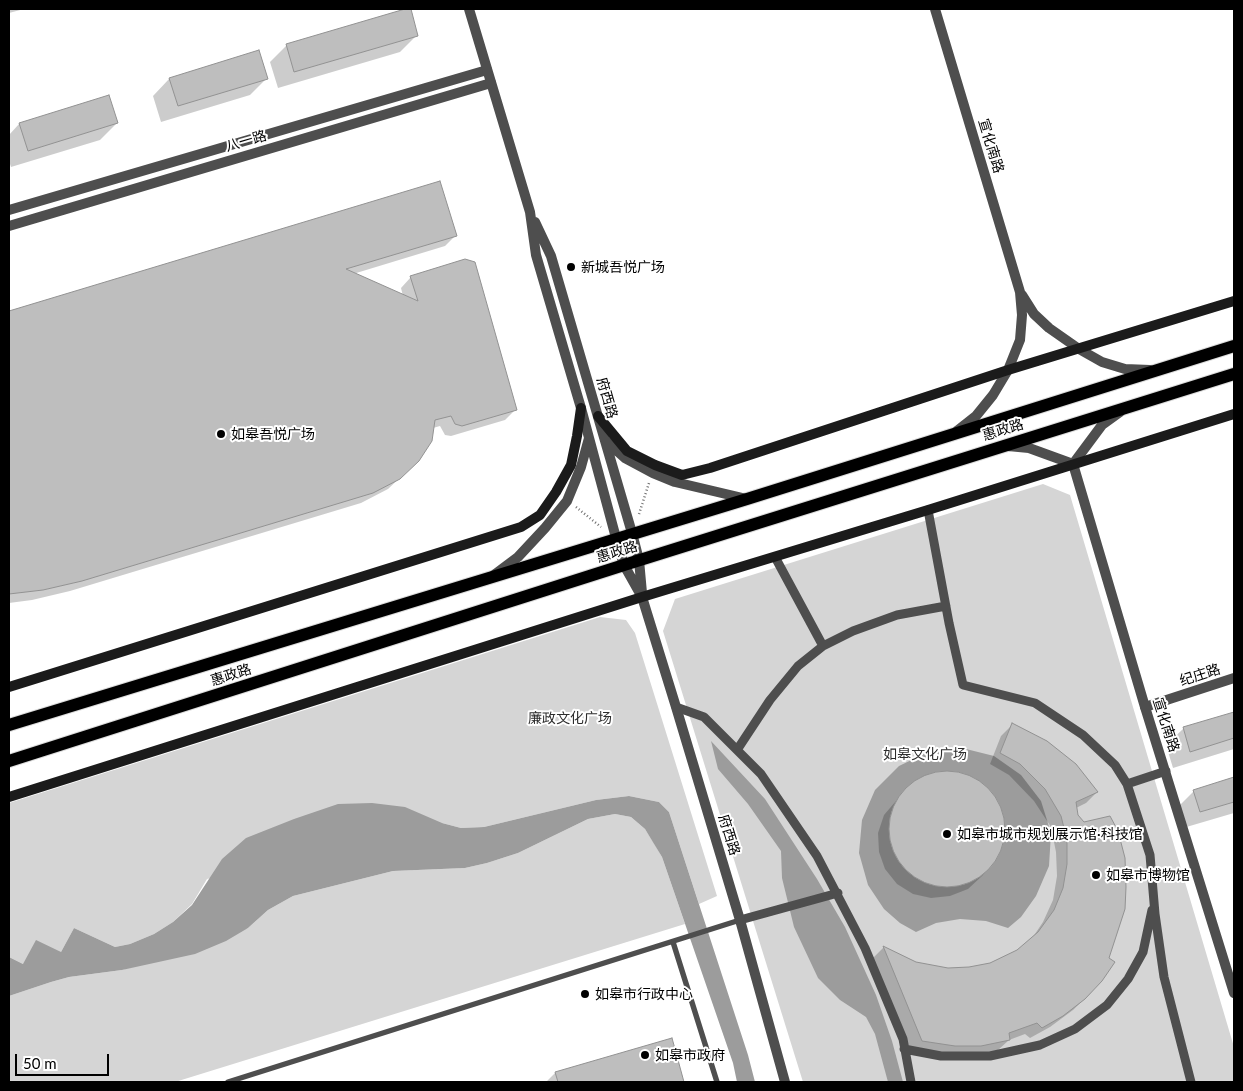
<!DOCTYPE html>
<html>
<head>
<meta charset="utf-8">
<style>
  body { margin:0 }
  #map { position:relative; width:1243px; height:1091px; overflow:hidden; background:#fff; font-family:Lato,sans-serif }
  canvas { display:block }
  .frame { position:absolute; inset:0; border:10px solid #000; pointer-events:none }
  .scale { position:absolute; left:15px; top:1054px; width:94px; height:22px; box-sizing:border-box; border:2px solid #000; border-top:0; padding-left:6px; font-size:15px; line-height:18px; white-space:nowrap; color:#000; -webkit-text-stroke:4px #fff; paint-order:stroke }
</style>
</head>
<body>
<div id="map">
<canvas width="1243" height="1091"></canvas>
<div class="frame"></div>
<div class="scale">50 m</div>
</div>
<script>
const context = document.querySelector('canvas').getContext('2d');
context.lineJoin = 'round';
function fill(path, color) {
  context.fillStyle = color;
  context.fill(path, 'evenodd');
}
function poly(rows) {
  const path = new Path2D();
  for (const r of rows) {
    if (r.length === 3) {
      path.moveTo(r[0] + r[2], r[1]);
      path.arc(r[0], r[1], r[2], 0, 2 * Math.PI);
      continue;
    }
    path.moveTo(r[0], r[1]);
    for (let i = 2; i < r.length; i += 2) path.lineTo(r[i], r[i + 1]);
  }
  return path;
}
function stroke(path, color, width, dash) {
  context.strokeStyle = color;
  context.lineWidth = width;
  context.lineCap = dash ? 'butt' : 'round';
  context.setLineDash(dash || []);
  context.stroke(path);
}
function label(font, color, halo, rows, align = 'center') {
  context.font = font + ' Lato,"Noto Sans SC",sans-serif';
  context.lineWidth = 4;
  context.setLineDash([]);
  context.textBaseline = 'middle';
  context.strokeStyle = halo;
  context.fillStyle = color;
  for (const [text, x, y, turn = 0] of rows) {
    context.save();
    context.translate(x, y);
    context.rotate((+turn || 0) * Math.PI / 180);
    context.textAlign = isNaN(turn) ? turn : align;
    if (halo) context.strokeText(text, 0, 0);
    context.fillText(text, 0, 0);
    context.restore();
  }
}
const green = poly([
  [1043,484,1070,495,1234,1047,1234,1082,803,1082,663,631,675,599],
  [600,617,626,620,635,633,717,896,699,904,669,812,659,802,629,796,596,800,484,827,461,828,442,823,207,879,192,904,173,922,154,934,130,944,115,947,74,928,61,952,23,964,9,957,9,803],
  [615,814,631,817,645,829,654,843,662,857,685,924,175,1082,9,1082,9,996,51,982,69,977,122,970,248,928,268,910,293,896,393,871,465,868,487,863,518,853,588,819]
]);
const water = poly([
  [711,741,765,799,817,879,845,927,876,995,892,1041,903,1082,888,1082,875,1034,866,1017,840,1000,818,978,794,927,782,878,781,851,748,804,718,769],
  [962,748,994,756,1021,775,1041,801,1051,833,1049,866,1036,896,1021,917,1008,928,986,921,960,919,936,923,916,932,900,923,884,909,868,885,859,853,862,820,875,790,899,766,928,752],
  [629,796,659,802,669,812,748,1055,755,1082,737,1082,733,1063,662,857,645,829,631,817,615,814,588,819,518,853,487,863,465,868,393,871,293,896,268,910,248,928,226,941,195,954,122,970,69,977,51,982,9,996,9,957,23,964,36,940,61,952,74,928,115,947,130,944,154,934,173,922,192,905,222,859,246,838,294,819,338,804,372,803,405,807,442,823,461,828,484,827,596,800]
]);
const shadow = poly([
  [9,9,24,9,9,13],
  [409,9,417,35,400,52,278,88,270,62,287,45],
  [267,78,250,95,161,122,153,96,169,79],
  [108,97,117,123,100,140,11,167,9,161,9,135,19,124],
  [439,183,455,236,445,246,353,274,403,296,401,288,411,277,516,409,505,420,451,436,445,435,440,426,433,428,406,472,388,489,361,503,70,591,32,600,9,603,9,312],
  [1234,713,1234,749,1173,768,1166,745,1183,729],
  [1012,725,1097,792,1086,803,1076,808,1085,998,1073,1010,1050,1027,1030,1038,1025,1034,1009,1040,997,1051,969,1056,911,1052,873,958,884,947,916,963,948,969,969,968,990,964,1017,951,1031,940,1043,922,1053,900,1057,876,1056,852,1051,827,1034,801,1009,775,990,764,1001,736],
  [941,772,960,773,978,780,992,793,1002,810,1005,828,1002,847,993,864,982,876,968,889,950,896,931,898,913,894,897,884,885,869,879,852,878,833,884,815,907,788,923,777],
  [1234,779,1234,813,1183,828,1177,808,1194,791],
  [671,1040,683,1082,546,1082,555,1073]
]);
const building = poly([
  [405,9,411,9,418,36,294,72,286,44,405,9],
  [259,50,268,79,178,106,169,78,259,50],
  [109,95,118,123,28,151,19,123,109,95],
  [440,181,457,236,346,269,418,301,410,276,465,259,475,262,517,410,462,426,455,424,451,416,435,420,432,441,419,461,400,479,373,493,82,581,43,590,9,594,9,311,440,181],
  [1234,712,1234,738,1190,752,1183,727,1234,712],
  [1012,723,1047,741,1076,764,1098,792,1076,802,1078,815,1084,822,1110,816,1118,831,1125,858,1126,887,1125,909,1109,958,1115,962,1102,981,1085,999,1063,1016,1042,1028,1037,1023,1009,1033,1010,1040,981,1046,955,1046,922,1041,883,946,916,962,948,968,969,967,990,963,1017,950,1038,932,1054,910,1063,888,1067,864,1067,840,1061,816,1045,789,1020,764,1000,753,1012,723],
  [947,829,58],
  [1234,777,1234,802,1200,812,1193,790,1234,777],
  [672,1038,684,1082,558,1082,555,1072,672,1038]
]);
const path = poly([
  [576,507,601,527],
  [639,514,649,483]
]);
const service = poly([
  [673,942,717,1082],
  [228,1082,740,920]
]);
const pedestrian = poly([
  [928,510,949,623,963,685,1035,703,1083,735,1115,765,1127,784,1150,855,1155,914,1164,977,1191,1082],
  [775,557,823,646],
  [676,707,704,717,761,774,817,856,865,948,903,1039,911,1082],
  [737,750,770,700,798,666,823,646,853,631,897,615,946,606],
  [1127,784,1166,771],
  [740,920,838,893],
  [904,1049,941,1056,990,1056,1040,1045,1075,1029,1107,1005,1128,979,1143,952,1152,910]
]);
const minor = poly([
  [9,210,487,70],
  [9,226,491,83],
  [1145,707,1234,678]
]);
const tertiary = poly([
  [469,9,530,212,536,255,581,408,616,538,624,565,642,597,676,707,740,920,785,1082],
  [935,9,1020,292,1022,315,1020,340,1008,370,993,395,976,416,957,431],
  [535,222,551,256,632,533,639,560,642,593],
  [1022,295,1034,314,1049,328,1079,349,1102,362,1125,369,1150,370],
  [605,440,625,458,653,473,675,482,747,499],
  [1008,446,1029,448,1073,464],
  [1073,464,1145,707,1234,993],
  [1073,464,1102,425,1120,412],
  [494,575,518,557,545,528,567,501,581,467,589,438]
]);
const secondary = poly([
  [598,416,627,451,655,465,682,475,710,468,1008,370,1234,301],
  [9,687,521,527,540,515,556,492,571,465,577,436,581,408],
  [9,797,642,597,928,510,1234,414]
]);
const primary = poly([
  [9,725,747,499,1234,346],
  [9,761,624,565,1234,374]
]);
const markers = [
  [571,267,5,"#000"],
  [221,434,5,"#000"],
  [947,834,5,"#000"],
  [1096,875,5,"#000"],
  [585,994,5,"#000"],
  [645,1055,5,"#000"]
];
const streetNames = [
  ["八一路",246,141,-16],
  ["宣化南路",991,146,73],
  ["府西路",607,398,74],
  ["惠政路",1003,430,-17],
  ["惠政路",617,552,-17],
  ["惠政路",231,675,-18],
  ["纪庄路",1200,675,-18],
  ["宣化南路",1166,725,72],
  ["府西路",729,835,73]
];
const poiNames = [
  ["新城吾悦广场",581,267],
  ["如皋吾悦广场",231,434],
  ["如皋市城市规划展示馆·科技馆",957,834],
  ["如皋市博物馆",1106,875],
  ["如皋市行政中心",595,994],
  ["如皋市政府",655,1055]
];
const parkNames = [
  ["廉政文化广场",570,718],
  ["如皋文化广场",925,754]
];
fill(green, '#d5d5d5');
fill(water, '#9c9c9c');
fill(shadow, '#0003');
fill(building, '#bebebe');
stroke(building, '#929292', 1);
stroke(primary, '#dbdbdb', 14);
stroke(path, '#707070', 2.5, [1, 2.5]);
stroke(service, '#4e4e4e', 5.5);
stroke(pedestrian, '#4e4e4e', 9);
stroke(minor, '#4e4e4e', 10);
stroke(tertiary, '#4e4e4e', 10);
stroke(secondary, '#1b1b1b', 10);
stroke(primary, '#000', 12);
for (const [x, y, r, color] of markers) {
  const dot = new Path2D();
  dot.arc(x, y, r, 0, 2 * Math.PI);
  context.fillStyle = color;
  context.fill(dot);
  stroke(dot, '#fff', 2);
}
label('14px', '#000', '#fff', streetNames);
label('14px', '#000', '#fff', poiNames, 'left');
label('14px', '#2c2c2c', '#fff', parkNames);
</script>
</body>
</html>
